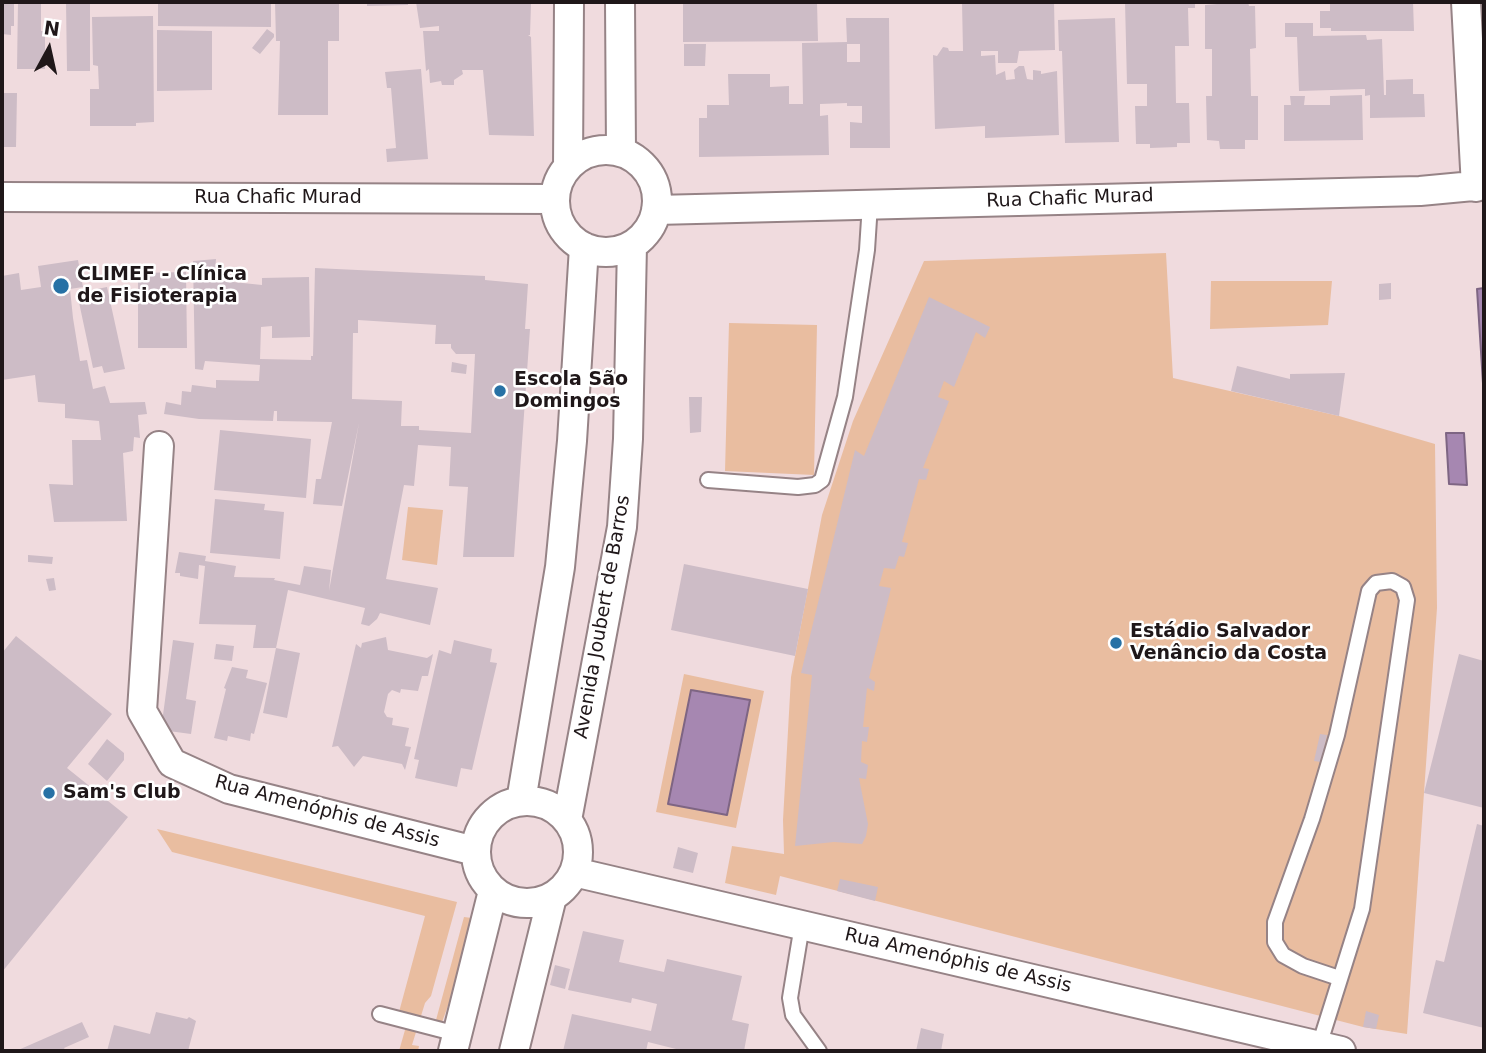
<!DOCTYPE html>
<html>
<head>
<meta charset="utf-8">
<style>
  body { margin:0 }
  #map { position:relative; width:1486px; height:1053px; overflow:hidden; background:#f0dbde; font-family:"DejaVu Sans",sans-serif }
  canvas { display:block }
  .frame { position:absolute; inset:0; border:4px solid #1f1719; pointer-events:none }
  .north { position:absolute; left:14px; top:14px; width:70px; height:70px; -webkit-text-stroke:5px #fff; paint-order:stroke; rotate:8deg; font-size:19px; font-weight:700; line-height:28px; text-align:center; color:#1f1719 }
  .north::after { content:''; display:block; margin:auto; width:24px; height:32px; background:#1f1719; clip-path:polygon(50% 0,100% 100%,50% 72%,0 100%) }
</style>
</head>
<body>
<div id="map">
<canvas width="1486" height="1053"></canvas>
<div class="frame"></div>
<div class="north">N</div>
</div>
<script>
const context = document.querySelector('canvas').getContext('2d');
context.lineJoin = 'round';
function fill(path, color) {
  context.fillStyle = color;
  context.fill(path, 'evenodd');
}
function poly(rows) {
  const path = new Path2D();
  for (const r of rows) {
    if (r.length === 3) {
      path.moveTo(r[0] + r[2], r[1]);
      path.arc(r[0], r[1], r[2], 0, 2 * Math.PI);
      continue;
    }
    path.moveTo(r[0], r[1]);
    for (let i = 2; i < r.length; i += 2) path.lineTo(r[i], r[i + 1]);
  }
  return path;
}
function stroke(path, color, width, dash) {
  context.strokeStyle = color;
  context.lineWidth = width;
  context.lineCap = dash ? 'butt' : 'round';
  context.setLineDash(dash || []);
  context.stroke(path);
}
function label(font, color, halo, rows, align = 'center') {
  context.font = font + ' "DejaVu Sans",sans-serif';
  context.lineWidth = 5;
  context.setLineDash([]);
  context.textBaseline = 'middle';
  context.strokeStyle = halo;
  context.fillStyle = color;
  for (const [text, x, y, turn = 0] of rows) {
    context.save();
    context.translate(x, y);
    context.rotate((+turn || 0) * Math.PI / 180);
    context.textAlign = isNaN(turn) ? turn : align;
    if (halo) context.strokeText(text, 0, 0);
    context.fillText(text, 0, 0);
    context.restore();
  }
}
const green = poly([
  [1166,253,1173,378,1339,416,1435,444,1437,608,1407,1034,1363,1027,780,876,776,895,725,883,732,846,784,854,783,820,791,677,822,515,853,421,924,261],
  [1211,281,1332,281,1328,325,1210,329],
  [729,323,817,325,814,475,725,471],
  [408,507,443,510,437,565,402,560],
  [684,674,764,691,736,828,656,812],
  [157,829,457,902,431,996,425,1003,412,1045,419,1046,418,1051,399,1051,407,1023,415,1017,399,1012,425,916,172,852],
  [464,917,480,919,442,1022,436,1020]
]);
const water = poly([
  [1484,288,1484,399,1477,289,1484,288],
  [1446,433,1464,433,1467,485,1449,484,1446,433],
  [691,690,750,700,727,815,668,804,691,690]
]);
const building = poly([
  [2,2,14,2,14,26,11,26,11,35,2,34],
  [18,2,41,2,41,31,45,31,45,69,17,69],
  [66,2,90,2,90,71,67,71],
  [158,2,271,2,271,27,158,26],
  [275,2,339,2,339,41,328,41,328,115,278,115,280,41,276,41],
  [367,2,408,2,408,5,367,6],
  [416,2,528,2,531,4,530,35,528,35,531,37,534,136,489,135,483,70,462,70,463,74,454,80,454,85,442,85,441,81,430,83,429,69,426,71,423,31,439,31,439,26,420,28],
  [683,2,817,2,818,41,683,42],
  [962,2,1054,2,1055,50,1019,51,1017,63,998,63,998,51,981,51,981,56,995,55,996,75,1005,71,1006,80,1015,79,1014,70,1019,66,1024,66,1027,79,1033,80,1033,70,1041,71,1041,74,1057,71,1059,135,985,138,985,126,935,129,933,55,937,56,943,47,948,48,949,51,963,51],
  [1125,2,1195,2,1195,8,1188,8,1189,46,1175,46,1176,103,1189,103,1190,143,1177,143,1177,147,1150,148,1150,144,1136,144,1135,106,1147,106,1147,84,1127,84],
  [1217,2,1248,2,1249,6,1255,6,1256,48,1250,49,1251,96,1258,96,1258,140,1245,140,1245,149,1220,149,1219,141,1207,140,1206,96,1212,96,1212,49,1205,49,1205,5,1217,4],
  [1330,2,1413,2,1414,31,1331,31,1331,28,1320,28,1320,11,1330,11],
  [153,16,154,122,136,123,136,126,90,126,90,89,99,89,98,66,93,65,92,17],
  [846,18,889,18,890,148,850,148,850,122,862,123,862,106,847,106,847,103,820,104,820,116,828,115,829,155,699,157,699,118,707,118,707,105,729,105,728,74,770,74,770,87,789,86,789,104,803,104,802,43,847,42],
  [847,44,860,44,860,62,847,62],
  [1115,18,1119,142,1065,143,1062,51,1059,51,1058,20],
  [1285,23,1313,23,1313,36,1366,35,1367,40,1382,39,1384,95,1386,95,1386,80,1413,79,1413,94,1424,94,1425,117,1370,118,1370,95,1365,96,1365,89,1299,91,1297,37,1285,37],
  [267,29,274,34,274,37,260,54,252,48],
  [157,30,212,31,212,90,157,91],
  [684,44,706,44,705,66,684,66],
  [421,69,428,159,387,162,386,149,396,148,391,88,387,88,385,72],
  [2,93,17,93,16,147,2,147],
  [1362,95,1363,140,1284,141,1284,105,1291,105,1290,96,1305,96,1304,105,1330,105,1330,96],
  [216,259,214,280,262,285,262,278,309,277,310,337,272,338,272,326,261,327,260,359,311,360,311,356,313,356,315,268,485,276,485,280,528,284,525,329,530,329,514,557,463,557,468,487,449,486,451,447,418,445,414,486,404,485,386,579,438,588,430,625,380,613,377,619,369,626,361,624,365,608,288,590,276,648,253,648,256,625,199,624,205,566,199,565,198,579,180,576,180,573,175,573,179,552,206,556,205,561,236,566,234,577,275,578,274,580,300,585,304,566,331,570,329,591,359,423,342,506,313,504,316,479,321,479,332,422,277,421,277,411,274,411,273,421,199,419,164,414,166,402,181,405,182,391,191,392,192,385,216,388,216,380,259,381,260,365,205,361,203,370,195,369,193,261],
  [358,320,436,325,435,344,451,344,451,348,456,354,475,354,471,433,419,430,419,426,401,426,402,401,352,399,353,333,358,333],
  [78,260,83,287,70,289,73,318,80,361,87,360,93,389,105,386,110,403,145,402,147,414,138,415,140,438,134,437,133,451,123,453,127,521,54,522,49,484,73,485,72,440,101,440,99,421,65,418,65,404,38,402,35,375,2,380,2,276,19,273,21,290,41,287,38,266],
  [186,272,187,348,138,348,138,273],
  [1391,283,1391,299,1379,300,1379,284],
  [107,287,125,369,104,373,102,366,93,368,77,293],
  [929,297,990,327,985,338,976,332,954,387,944,381,938,397,949,401,923,468,929,469,926,480,919,479,902,542,908,543,904,557,899,556,895,569,884,568,879,586,891,588,869,678,875,682,874,691,867,688,863,727,869,727,867,742,862,741,861,762,868,765,866,779,859,778,868,824,866,836,862,844,834,842,795,846,812,675,801,673,855,450,864,456],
  [452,362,467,365,466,374,451,372],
  [1237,366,1290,379,1290,374,1345,373,1339,416,1231,391],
  [689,397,702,397,701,432,690,433],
  [220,430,311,439,306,498,214,490],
  [215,499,265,504,264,510,284,512,280,559,210,553],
  [28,555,53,557,52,564,28,562],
  [684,564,808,589,795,656,671,630],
  [54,578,56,590,49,591,46,579],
  [16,636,112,714,67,768,128,817,2,972,2,653],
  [386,637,388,650,427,658,433,654,428,676,422,676,418,691,401,689,400,693,392,690,388,694,384,712,387,717,393,718,392,725,409,728,405,746,411,747,405,770,402,764,363,756,354,767,338,746,332,747,356,644,361,648,362,643],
  [173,640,194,643,186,699,196,701,191,734,161,730],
  [454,640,492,649,490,662,497,663,472,770,461,768,457,787,415,778,419,760,414,759,439,650,451,654],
  [216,644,234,646,232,661,214,659],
  [276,648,300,653,287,718,263,713],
  [1459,654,1484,661,1484,808,1424,793],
  [232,667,248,670,246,678,267,683,254,734,251,733,250,741,228,736,227,741,214,738,226,689,224,688],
  [1320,734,1327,735,1321,762,1314,761],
  [107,739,124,753,124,760,107,781,88,764],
  [1477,824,1484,826,1484,1028,1423,1013,1436,960,1444,962],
  [678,847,698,853,693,873,673,868],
  [840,879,878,887,875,901,837,891],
  [583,931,624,940,619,962,664,972,667,959,742,976,732,1020,749,1024,744,1051,675,1051,676,1049,648,1042,646,1051,563,1051,572,1014,651,1031,657,1004,632,998,631,1003,568,990],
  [555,965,570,969,565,989,550,985],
  [1366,1011,1379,1015,1376,1029,1363,1027],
  [156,1012,187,1019,189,1017,196,1021,188,1051,107,1051,114,1025,150,1034],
  [82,1022,89,1037,64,1048,66,1051,16,1051],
  [921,1028,944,1034,941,1051,916,1051]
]);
const lane = poly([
  [708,480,798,487,815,485,822,480,845,397,867,250,870,204],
  [802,925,790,998,793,1015,819,1051],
  [380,1014,457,1034],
  [1319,1046,1362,909,1407,600,1403,587,1392,581,1376,583,1369,591,1337,735,1312,819,1275,922,1275,942,1283,955,1303,966,1339,978]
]);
const street = poly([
  [620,2,621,152],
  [1466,2,1476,187],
  [606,201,51],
  [568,167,569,2],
  [2,197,555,199],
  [656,210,1420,191,1484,185],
  [159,446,142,711,172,763,229,789,475,851],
  [521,801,560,567,572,441,584,247],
  [527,852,51],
  [567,820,622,527,628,439,632,245],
  [574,872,1341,1051],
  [453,1051,493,891],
  [514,1051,552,897]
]);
const markers = [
  [61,286,9,"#2771a5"],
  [500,391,7,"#2771a5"],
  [1116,643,7,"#2771a5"],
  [49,793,7,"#2771a5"]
];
const streetNames = [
  ["Rua Chafic Murad",278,198],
  ["Rua Chafic Murad",1070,199,-2],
  ["Avenida Joubert de Barros",603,617,-80],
  ["Rua Amenóphis de Assis",327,812,15],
  ["Rua Amenóphis de Assis",958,961,13]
];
const poiNames = [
  ["CLIMEF - Clínica",77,275],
  ["de Fisioterapia",77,297],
  ["Escola São",514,380],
  ["Domingos",514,402],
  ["Estádio Salvador",1130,632],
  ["Venâncio da Costa",1130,654],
  ["Sam's Club",63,793]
];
fill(green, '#e9bda0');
fill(water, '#a687b1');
stroke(water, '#7e6583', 2);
fill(building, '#cdbcc6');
stroke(lane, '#968386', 18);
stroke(street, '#968386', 32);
stroke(lane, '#fff', 14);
stroke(street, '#fff', 28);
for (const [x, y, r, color] of markers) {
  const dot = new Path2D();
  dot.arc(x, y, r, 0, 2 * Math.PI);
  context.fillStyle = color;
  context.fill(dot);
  stroke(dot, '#fff', 2.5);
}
label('19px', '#1f1719', '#fff', streetNames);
label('bold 19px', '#1f1719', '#fff', poiNames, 'left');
</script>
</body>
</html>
